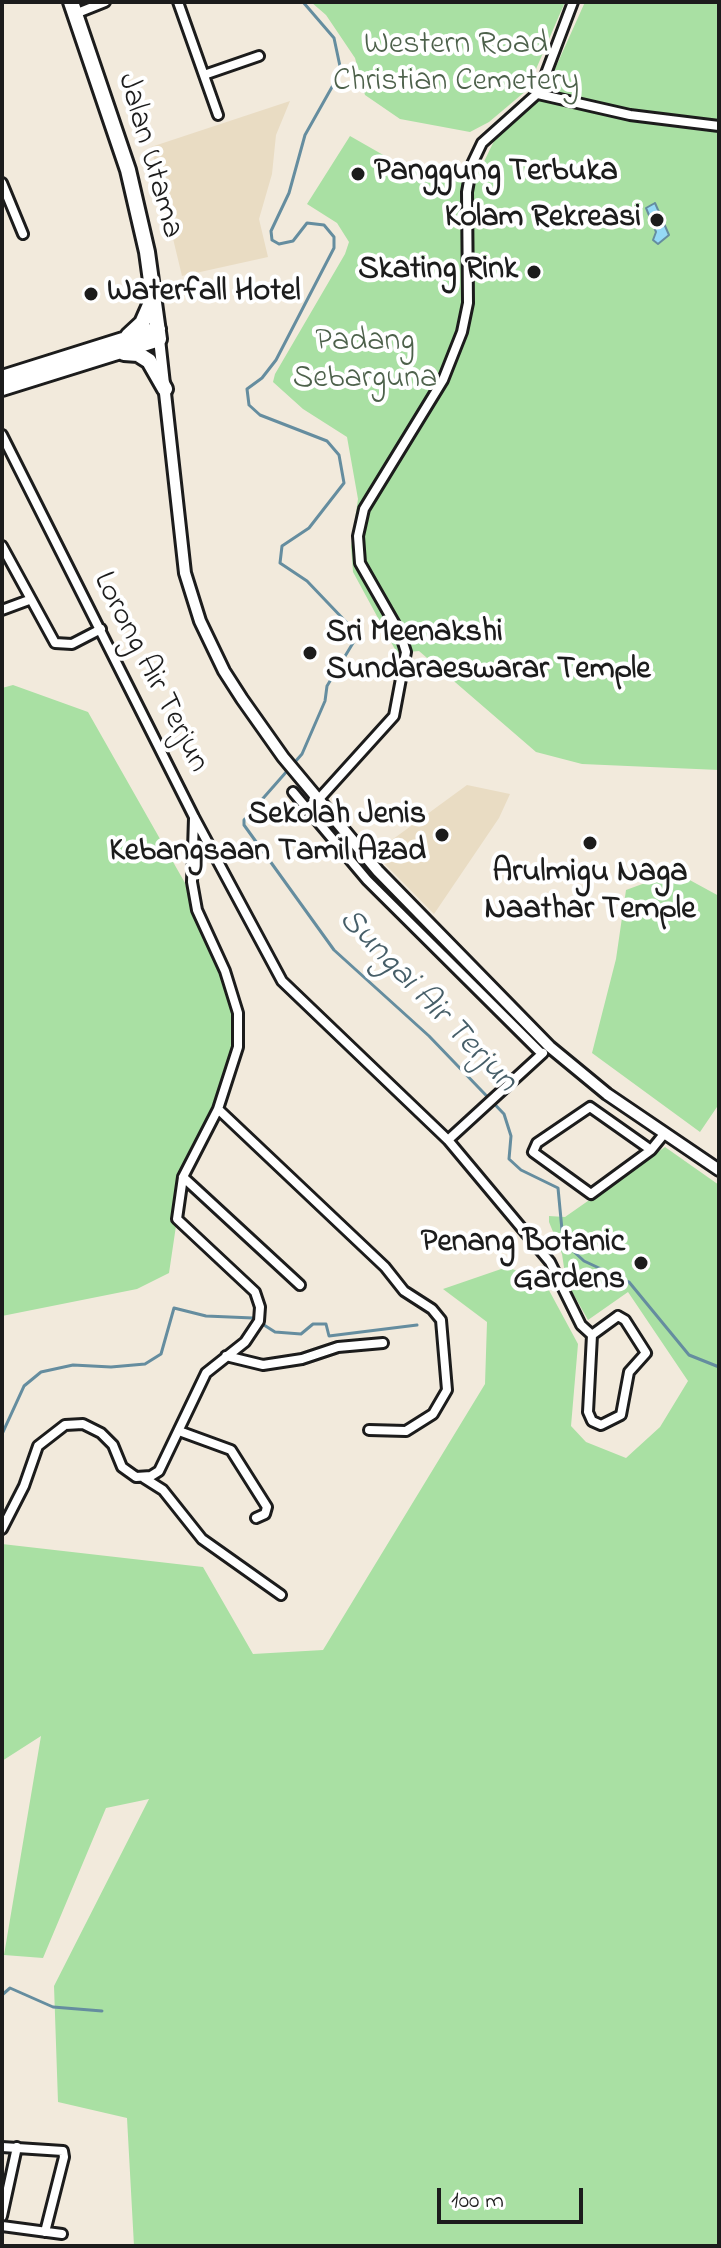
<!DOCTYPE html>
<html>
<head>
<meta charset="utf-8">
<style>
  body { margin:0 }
  #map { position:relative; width:721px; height:2248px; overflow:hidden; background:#f2eadc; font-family:"Indie Flower",sans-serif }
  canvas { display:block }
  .frame { position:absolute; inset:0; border:4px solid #1c1c1c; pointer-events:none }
  .scale { position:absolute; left:437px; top:2188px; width:146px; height:36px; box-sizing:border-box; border:4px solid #1c1c1c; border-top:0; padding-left:10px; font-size:24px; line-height:28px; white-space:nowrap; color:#1c1c1c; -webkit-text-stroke:6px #fff; paint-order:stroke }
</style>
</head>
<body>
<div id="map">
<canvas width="721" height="2248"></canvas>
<div class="frame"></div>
<div class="scale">100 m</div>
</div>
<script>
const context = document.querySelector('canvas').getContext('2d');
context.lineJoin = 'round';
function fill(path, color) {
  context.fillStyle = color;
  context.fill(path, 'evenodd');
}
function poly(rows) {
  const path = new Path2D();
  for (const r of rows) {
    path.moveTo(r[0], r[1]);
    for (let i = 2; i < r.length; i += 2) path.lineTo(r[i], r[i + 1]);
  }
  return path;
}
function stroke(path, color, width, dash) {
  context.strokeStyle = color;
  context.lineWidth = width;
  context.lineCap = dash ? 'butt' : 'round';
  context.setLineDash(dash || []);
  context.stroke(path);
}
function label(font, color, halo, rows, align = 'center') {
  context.font = font + ' "Indie Flower",sans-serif';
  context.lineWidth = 8;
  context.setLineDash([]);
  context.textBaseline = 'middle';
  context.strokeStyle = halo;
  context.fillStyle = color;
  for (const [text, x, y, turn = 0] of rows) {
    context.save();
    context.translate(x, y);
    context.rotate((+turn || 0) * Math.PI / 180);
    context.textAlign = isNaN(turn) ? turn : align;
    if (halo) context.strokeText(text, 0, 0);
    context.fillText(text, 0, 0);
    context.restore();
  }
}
const built = poly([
  [290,101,276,135,272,174,259,219,268,257,182,276,151,147],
  [467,785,510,794,499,818,434,914,374,853]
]);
const green = poly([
  [311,2,565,2,527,90,489,122,470,132,400,119,365,95,355,58,326,15],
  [585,2,719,2,719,770,582,764,536,752,419,651,397,653,353,572,351,547,358,499,347,437,303,409,273,382,275,374,345,254,349,242,337,223,307,204,350,136,392,160,476,178,495,139,545,91],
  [13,685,88,712,185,883,196,920,232,998,241,1041,223,1103,184,1172,169,1273,137,1289,2,1316,2,688],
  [675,872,719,896,719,1104,700,1132,592,1053,616,959,626,890],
  [665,1147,719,1185,719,2246,134,2246,127,2118,58,2102,54,1986,149,1799,106,1808,43,1958,4,1955,41,1736,2,1761,2,1544,203,1567,253,1654,323,1650,485,1384,487,1322,443,1289,507,1267,544,1281,578,1344,571,1426,586,1442,626,1458,660,1427,688,1381,628,1292,588,1320,566,1281,562,1254,549,1222,549,1216,565,1217]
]);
const water = poly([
  [655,203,669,235,658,244,653,240,656,232,646,208,655,203]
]);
const stream = poly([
  [303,2,334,38,341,71,305,135,289,193,271,231,272,240,279,244,293,241,307,223,324,225,334,237,334,248,276,360,262,378,247,389,249,405,260,415,327,441,339,455,344,483,309,528,282,546,280,563,307,581,348,624,356,638,327,686,325,701,302,754,244,820,244,825,334,950,429,1036,504,1114,511,1136,509,1159,521,1170,558,1188,562,1230,572,1250,584,1261,629,1282,689,1355,719,1367],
  [2,1434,24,1386,41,1372,73,1365,111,1367,145,1364,161,1354,174,1308,206,1316,253,1318,275,1332,301,1334,313,1324,326,1324,329,1336,417,1325],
  [2,1995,10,1988,53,2007,102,2011]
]);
const minor = poly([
  [178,2,218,115],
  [75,14,105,2],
  [204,75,259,56],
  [538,94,630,115,719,126],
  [2,183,23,234],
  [2,435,194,817,282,981,448,1140,550,1262,581,1325,592,1335],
  [2,546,55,643,72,644,101,629],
  [2,610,29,600],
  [293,792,367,880,542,1054],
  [306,808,318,800,394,716,406,652,400,633,360,563,358,536,364,509,443,380,462,332,468,303,467,192,472,164,482,143,539,92,573,2],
  [218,1109,385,1267,404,1291,432,1309,441,1320,447,1390,433,1414,406,1431,369,1430],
  [448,1140,543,1053],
  [651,1150,591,1194,533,1152,537,1143,590,1107,651,1150,664,1134],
  [183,1177,300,1285],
  [618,1316,625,1320,646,1353,629,1372,621,1415,601,1425,592,1421,588,1412,592,1335,618,1316],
  [226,1356,263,1365,302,1359,338,1347,383,1343],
  [179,1431,231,1450,267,1507,265,1514,256,1518],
  [144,1478,163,1490,202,1539,281,1595],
  [2,1529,24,1486,38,1446,65,1425,83,1424,101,1433,113,1445,122,1467,136,1477,151,1476,159,1471,206,1373,245,1342,259,1321,260,1307,255,1292,177,1219,183,1177,218,1109,238,1047,238,1013,225,971,197,910,192,882,194,818],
  [2,2147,63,2151,64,2157,45,2232],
  [2,2216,17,2147],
  [2,2226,62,2234]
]);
const tertiary = poly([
  [159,339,185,573,200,621,224,671,242,699,283,757,378,871,550,1047,607,1094,719,1170]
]);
const primary = poly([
  [128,336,142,323,153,298],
  [124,353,138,354,149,361,165,389],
  [2,378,158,329],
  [2,388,159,339,147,252,128,170,71,2]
]);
const markers = [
  [358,174,8,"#1c1c1c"],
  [657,220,8,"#1c1c1c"],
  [534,272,8,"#1c1c1c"],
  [91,294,8,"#1c1c1c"],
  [310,653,8,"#1c1c1c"],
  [442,835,8,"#1c1c1c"],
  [590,843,8,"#1c1c1c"],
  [641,1263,8,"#1c1c1c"]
];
const parkNames = [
  ["Western Road",456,47],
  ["Christian Cemetery",456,84],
  ["Padang",365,344],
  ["Sebarguna",365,381]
];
const streetNames = [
  ["Jalan Utama",148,156,74],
  ["Lorong Air Terjun",149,673,63]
];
const poiNames = [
  ["Panggung Terbuka",374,174,"left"],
  ["Kolam Rekreasi",641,220],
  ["Skating Rink",518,272],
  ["Waterfall Hotel",107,294,"left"],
  ["Sri Meenakshi",326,635,"left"],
  ["Sundaraeswarar Temple",326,672,"left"],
  ["Sekolah Jenis",426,817],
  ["Kebangsaan Tamil Azad",426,854],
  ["Arulmigu Naga",590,875,"center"],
  ["Naathar Temple",590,912,"center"],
  ["Penang Botanic",625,1245],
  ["Gardens",625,1282]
];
const waterNames = [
  ["Sungai Air Terjun",426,1002,46]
];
fill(built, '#e9dcc3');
fill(green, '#a9e0a3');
fill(water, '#95d9f6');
stroke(water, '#658d9f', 2);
stroke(stream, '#658d9f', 3);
stroke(minor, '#1c1c1c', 14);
stroke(tertiary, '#1c1c1c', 16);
stroke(primary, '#1c1c1c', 20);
stroke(minor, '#fff', 8);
stroke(tertiary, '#fff', 10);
stroke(primary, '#fff', 14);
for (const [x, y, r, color] of markers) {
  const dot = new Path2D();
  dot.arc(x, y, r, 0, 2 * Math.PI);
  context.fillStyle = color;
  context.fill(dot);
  stroke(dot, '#fff', 3);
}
label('32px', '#4d614b', '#fff', parkNames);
label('32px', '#1c1c1c', '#fff', streetNames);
label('bold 32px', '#1c1c1c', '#fff', poiNames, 'right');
label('italic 34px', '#465e68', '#fff', waterNames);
</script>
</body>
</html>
